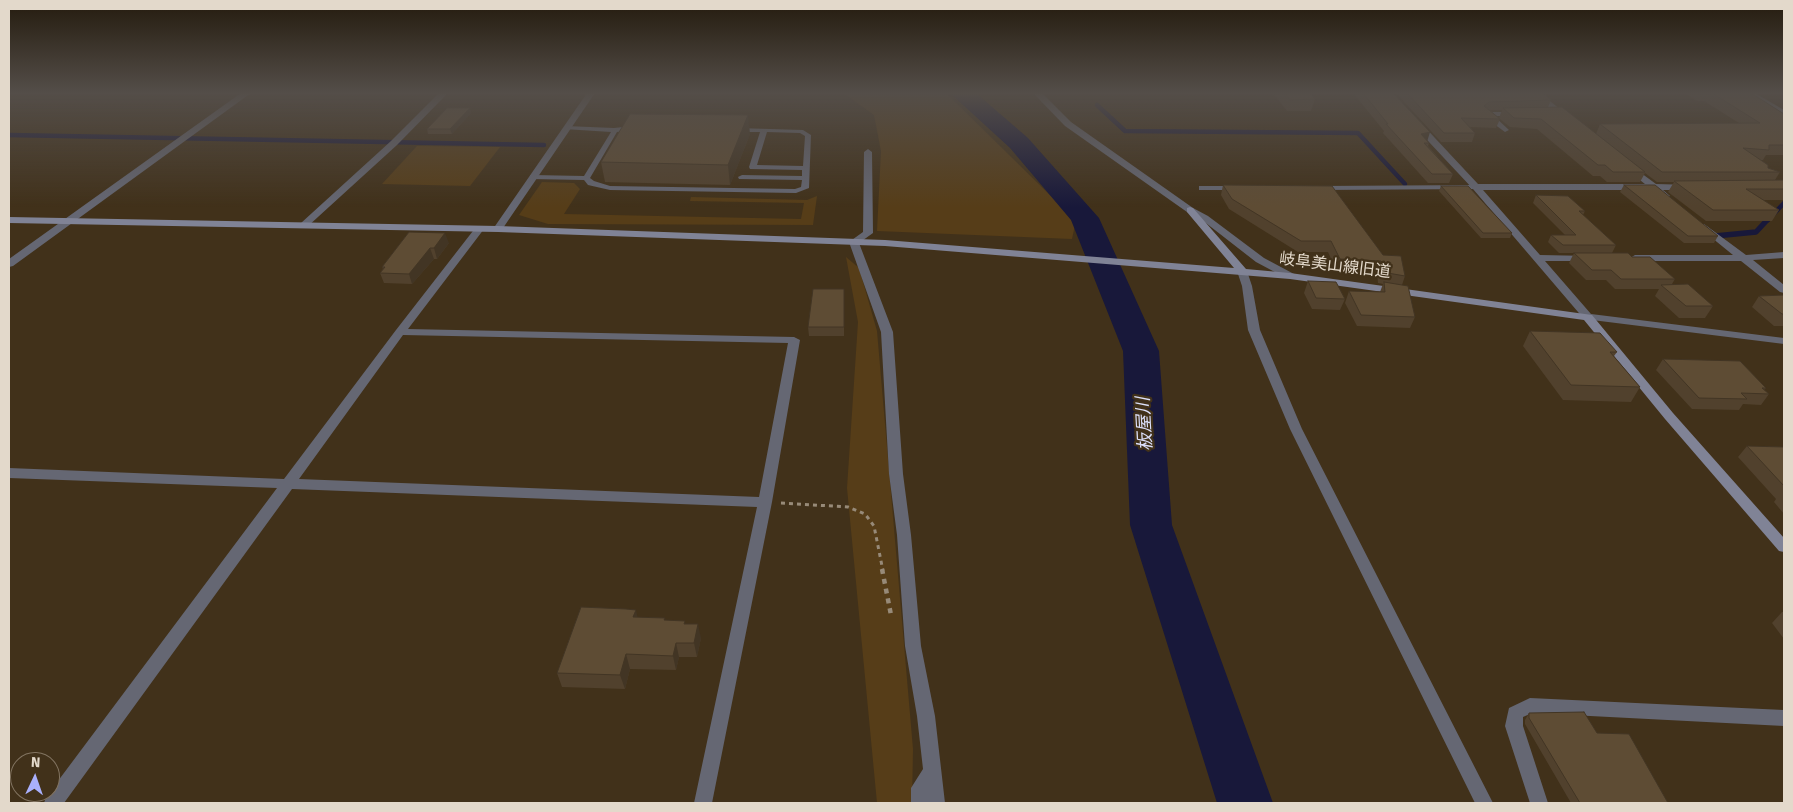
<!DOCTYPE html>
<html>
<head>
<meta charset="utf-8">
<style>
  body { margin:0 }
  #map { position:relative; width:1793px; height:812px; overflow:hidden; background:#41311a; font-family:"Fira Sans",sans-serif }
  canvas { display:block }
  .frame { position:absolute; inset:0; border:10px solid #e3d9cb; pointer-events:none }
  .north { position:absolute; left:10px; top:752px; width:50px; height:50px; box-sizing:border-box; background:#41311a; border:1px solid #827461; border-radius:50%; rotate:3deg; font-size:14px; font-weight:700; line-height:20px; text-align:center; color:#e3d9cb }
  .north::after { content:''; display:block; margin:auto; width:18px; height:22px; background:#a9b0fc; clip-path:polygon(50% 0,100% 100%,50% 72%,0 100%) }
</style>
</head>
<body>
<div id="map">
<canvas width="1793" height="812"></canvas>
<div class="frame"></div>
<div class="north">N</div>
</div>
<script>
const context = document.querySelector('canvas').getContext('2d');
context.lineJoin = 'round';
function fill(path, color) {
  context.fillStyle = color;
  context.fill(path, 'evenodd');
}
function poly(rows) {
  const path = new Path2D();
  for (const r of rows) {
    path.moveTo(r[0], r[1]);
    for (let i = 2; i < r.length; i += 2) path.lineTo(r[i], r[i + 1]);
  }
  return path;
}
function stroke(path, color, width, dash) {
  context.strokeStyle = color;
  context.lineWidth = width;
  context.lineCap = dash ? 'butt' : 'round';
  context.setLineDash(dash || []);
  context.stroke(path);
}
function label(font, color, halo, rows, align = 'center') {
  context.font = font + ' "Fira Sans","Noto Sans JP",sans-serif';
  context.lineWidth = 4.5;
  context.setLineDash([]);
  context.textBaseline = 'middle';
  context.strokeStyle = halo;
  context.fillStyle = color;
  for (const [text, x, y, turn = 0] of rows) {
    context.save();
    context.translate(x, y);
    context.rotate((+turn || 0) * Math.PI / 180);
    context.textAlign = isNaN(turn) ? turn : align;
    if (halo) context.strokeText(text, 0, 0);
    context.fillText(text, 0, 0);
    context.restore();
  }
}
const green = poly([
  [843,93,946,93,1061,206,1075,225,1072,239,877,231,881,151,874,115],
  [417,146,418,146,500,147,470,186,382,184],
  [542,182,574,183,580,189,564,214,801,219,804,203,690,201,691,197,807,200,817,196,813,225,548,224,519,215],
  [846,257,859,268,877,331,913,749,912,803,877,803,847,488,858,322]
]);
const streamFar1 = poly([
  [1097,105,1125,131,1358,133,1405,184],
  [9,135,544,145],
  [1768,220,1784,203]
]);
const stream = poly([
  [1715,236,1756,232,1769,218]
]);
const river = poly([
  [950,93,976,93,1028,138,1099,218,1159,351,1172,525,1273,803,1217,803,1130,525,1123,351,1071,220,1010,148,950,93]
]);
const pathFar1 = poly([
  [781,503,848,507,865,514,874,526,883,571]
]);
const path = poly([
  [882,569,891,615]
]);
const lane = poly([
  [566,126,614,128,633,126,636,128,633,130,617,132,590,178,594,181,610,186,795,189,801,187,802,180,739,179,738,177,742,175,802,176,802,170,750,169,749,167,760,132,737,132,734,130,737,128,803,130,811,135,809,188,796,193,610,190,588,185,584,180,530,179,530,175,533,175,584,176,611,132,564,129,564,127,566,126],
  [767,132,800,133,805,136,803,166,757,165,767,132],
  [1476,185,1480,187,1479,189,1320,190,1316,188,1320,186,1476,185],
  [1199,186,1236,186,1240,188,1236,190,1199,190,1199,186]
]);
const street = poly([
  [241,93,251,93,13,266,9,267,9,259,241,93],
  [439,93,448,93,397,145,307,227,301,227,301,223,391,141,439,93],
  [587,93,595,93,501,231,495,231,493,229,587,93],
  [1033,93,1042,93,1071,122,1193,208,1208,216,1264,258,1294,274,1294,278,1286,278,1256,262,1202,220,1187,212,1065,126,1033,93],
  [1531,93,1540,93,1571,118,1564,120,1531,93],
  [1745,93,1755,93,1784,110,1784,115,1745,93],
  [1483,112,1516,112,1520,114,1516,116,1494,116,1509,130,1505,132,1483,116,1483,112],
  [1414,122,1420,122,1478,184,1645,184,1627,170,1627,166,1630,165,1656,184,1692,185,1694,187,1689,190,1663,190,1670,196,1665,199,1652,190,1483,190,1540,255,1591,256,1592,258,1587,261,1545,261,1591,314,1784,338,1784,344,1584,319,1473,189,1414,126,1414,122],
  [868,149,872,152,873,233,859,243,893,332,903,474,911,535,921,646,935,716,945,803,911,803,911,788,923,769,917,716,905,646,897,535,889,474,881,332,849,242,863,232,864,152,868,149],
  [1704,224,1746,255,1784,252,1784,258,1753,260,1784,285,1784,293,1780,292,1741,261,1635,261,1630,258,1635,255,1733,255,1701,229,1701,225,1704,224],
  [479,226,484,229,408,329,794,337,800,340,772,502,712,803,694,803,757,507,292,489,64,803,44,803,46,797,277,488,9,478,9,468,284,479,396,330,476,227,479,226],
  [403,335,788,343,759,497,299,479,403,335],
  [1242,268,1247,271,1252,286,1260,330,1302,429,1493,803,1475,803,1290,429,1248,330,1242,286,1237,271,1242,268],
  [1530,698,1784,710,1784,726,1532,713,1523,717,1523,726,1548,803,1530,803,1505,726,1509,708,1530,698]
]);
const secondary = poly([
  [1190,207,1193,208,1246,269,1290,273,1592,315,1673,413,1784,538,1784,552,1779,551,1665,419,1584,320,1290,279,885,246,498,232,9,223,9,217,498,226,885,240,1234,268,1187,212,1187,208,1190,207]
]);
const wall = poly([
  [470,93,500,93,499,94],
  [1273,93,1313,93,1312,96,1315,99,1311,111,1287,111],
  [1353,93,1393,93,1429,143,1428,146,1453,174,1449,183,1428,183,1383,133,1384,131],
  [1396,93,1543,93,1551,100,1548,107,1596,134,1600,124,1739,123,1704,101,1697,101,1685,93,1751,93,1784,114,1784,155,1766,155,1763,160,1761,160,1768,168,1780,172,1775,180,1784,180,1784,200,1763,200,1779,210,1772,221,1706,221,1668,192,1674,182,1657,182,1645,173,1640,182,1607,182,1600,176,1593,176,1537,129,1510,127,1500,119,1496,128,1470,127,1475,133,1472,142,1441,142],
  [1490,110,1502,110,1499,118],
  [470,108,471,113,452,134,428,134,427,129],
  [750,134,730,185,605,182,601,162],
  [1223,185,1383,255,1405,276,1402,285,1415,317,1410,328,1357,326,1345,303,1349,291,1380,292,1383,284,1378,283,1377,272,1336,270,1328,252,1298,252,1229,209,1221,195],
  [1624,185,1718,236,1714,243,1684,243,1620,192],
  [1441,186,1512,233,1510,238,1481,238,1439,191],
  [1536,195,1585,211,1583,215,1616,245,1612,253,1632,257,1675,279,1672,284,1713,306,1705,318,1679,318,1655,296,1659,289,1615,289,1606,280,1586,280,1569,263,1574,253,1559,253,1548,242,1551,235,1565,235,1533,203],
  [409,232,449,243,437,259,434,259,412,284,384,283,380,273,383,269,382,267],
  [1308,281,1345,299,1340,310,1312,309,1304,293],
  [844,289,844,336,809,336,808,327],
  [1784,295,1784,326,1774,326,1752,307,1759,296],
  [1530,331,1617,352,1614,356,1640,387,1631,402,1563,400,1523,346],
  [1663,359,1766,388,1764,390,1769,394,1761,405,1743,404,1739,410,1692,409,1656,370],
  [1747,446,1784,447,1784,514,1774,502,1776,499,1738,457],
  [1782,612,1784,612,1784,639,1772,623],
  [637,617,665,620,686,624,701,638,697,657,679,657,676,670,630,669,625,689,562,687,557,673],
  [1529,713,1597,733,1668,803,1571,803,1525,724,1525,720]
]);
const shadedWall = poly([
  [470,108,471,113,452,134,450,129],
  [748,115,750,134,730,185,728,165],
  [1430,132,1427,142,1421,134],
  [445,233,449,243,437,259,434,248],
  [430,248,434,259,412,284,409,274],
  [636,610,639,624,633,617],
  [698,624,701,638,697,657,694,643],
  [676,643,679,657,676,670,673,656],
  [626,654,630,669,625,689,620,675]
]);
const building = poly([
  [1285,93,1310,93,1315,99,1290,100,1285,93],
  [1363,93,1393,93,1430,132,1421,134,1429,143,1424,143,1453,174,1432,174,1386,124,1388,124,1363,93],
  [1407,93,1543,93,1551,100,1489,102,1484,106,1500,119,1461,118,1475,133,1444,133,1407,93],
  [1712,93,1751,93,1784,114,1784,145,1769,145,1769,150,1743,148,1768,165,1768,168,1780,172,1662,172,1600,124,1760,123,1712,93],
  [1562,107,1645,172,1613,172,1605,165,1598,165,1541,119,1514,118,1503,108,1562,107],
  [447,108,470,108,450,129,427,129,447,108],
  [630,114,748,115,728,165,601,162,630,114],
  [1784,180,1784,189,1746,189,1779,210,1713,210,1674,181,1784,180],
  [1223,185,1332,186,1383,255,1401,256,1405,276,1382,272,1381,261,1340,259,1331,241,1301,241,1232,199,1223,185],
  [1624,185,1655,185,1718,236,1688,236,1624,185],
  [1441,186,1468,186,1512,233,1483,233,1441,186],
  [1536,195,1568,196,1585,211,1579,211,1616,245,1563,245,1551,235,1576,235,1536,195],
  [409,232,445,233,434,248,430,248,409,274,380,273,385,267,382,267,409,232],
  [1574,253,1628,253,1632,257,1650,257,1675,279,1621,279,1611,270,1592,270,1574,253],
  [1308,281,1336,282,1345,299,1316,298,1308,281],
  [1384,282,1408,286,1415,317,1361,315,1349,291,1385,292,1384,282],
  [1688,284,1713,306,1686,306,1661,285,1688,284],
  [813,289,844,289,844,327,808,327,813,289],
  [1784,295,1784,314,1782,314,1759,296,1784,295],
  [1530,331,1600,333,1617,352,1610,352,1640,387,1571,385,1530,331],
  [1663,359,1740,361,1766,388,1762,388,1769,394,1741,393,1747,399,1699,398,1663,359],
  [1747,446,1784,447,1784,486,1747,446],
  [581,607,626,609,636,610,633,617,665,618,664,620,685,621,684,624,698,624,694,643,676,643,673,656,626,654,620,675,557,673,581,607],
  [1584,712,1597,733,1629,734,1668,803,1580,803,1529,718,1529,713,1584,712]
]);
const streetNames = [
  ["岐阜美山線旧道",1335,266,7]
];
const waterNames = [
  ["板屋川",1145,424,-93]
];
fill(green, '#563d18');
stroke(streamFar1, '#18183a', 4.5);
stroke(stream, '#18183a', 5.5);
fill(river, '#18183a');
stroke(pathFar1, '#978a78', 3, [4, 4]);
stroke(path, '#978a78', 4.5, [5, 5]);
fill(lane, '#656773');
fill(street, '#656773');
fill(secondary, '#808396');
fill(wall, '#51412d');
fill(shadedWall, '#423524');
fill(building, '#5e4c34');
stroke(building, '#423524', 1);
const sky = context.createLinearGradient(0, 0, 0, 207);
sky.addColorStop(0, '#241b0e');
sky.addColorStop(0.45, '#544e49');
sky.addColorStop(1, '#544e4900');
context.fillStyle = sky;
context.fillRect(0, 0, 1793, 207);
label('16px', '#e3d9cb', '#41311a', streetNames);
label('italic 18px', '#dbdffa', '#41311a', waterNames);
</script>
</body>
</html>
